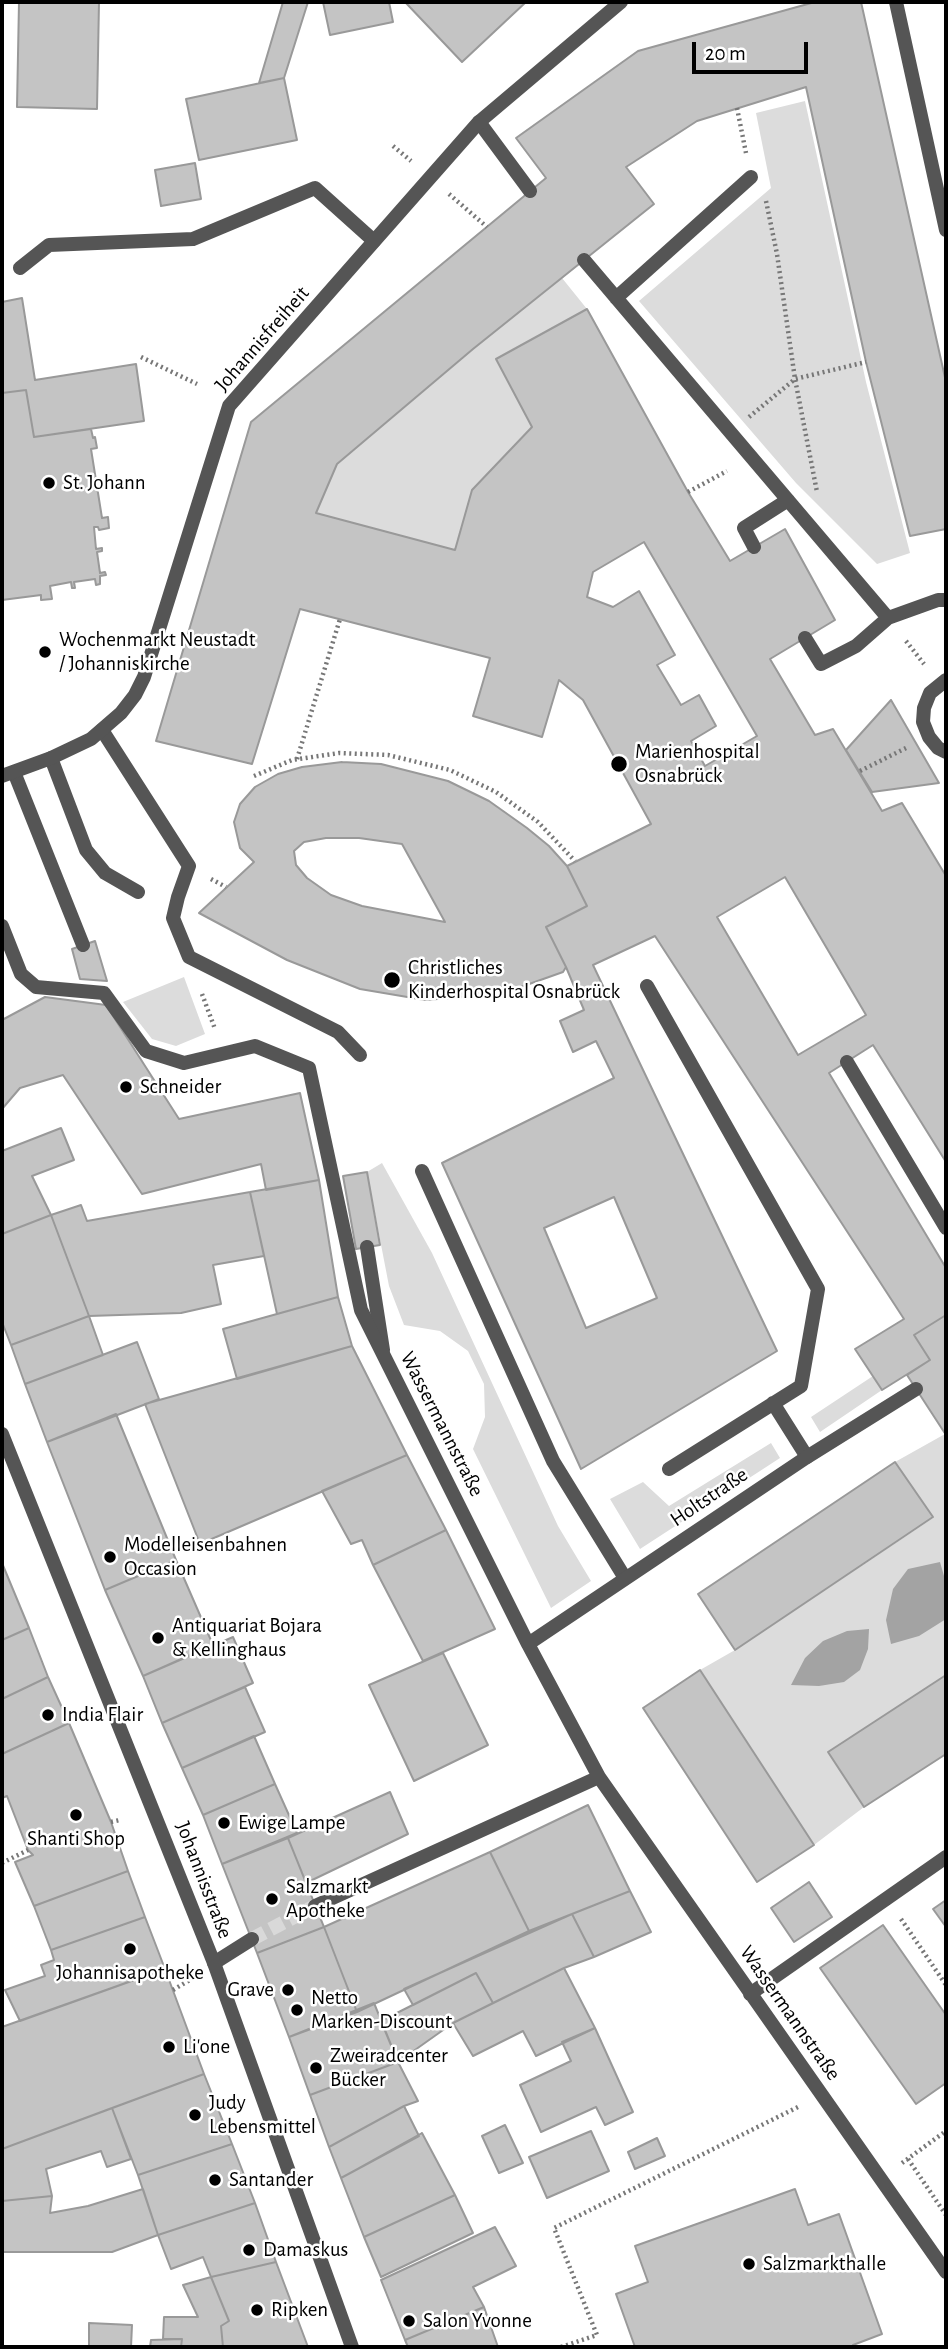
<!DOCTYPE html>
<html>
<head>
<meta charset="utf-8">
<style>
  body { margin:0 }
  #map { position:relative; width:948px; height:2349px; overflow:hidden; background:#fff; font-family:"Alegreya Sans",sans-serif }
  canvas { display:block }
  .frame { position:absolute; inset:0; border:4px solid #000; pointer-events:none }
  .scale { position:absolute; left:692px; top:42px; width:116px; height:32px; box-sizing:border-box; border:4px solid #000; border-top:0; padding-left:9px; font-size:21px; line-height:24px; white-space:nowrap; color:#000; -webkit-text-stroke:5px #fff; paint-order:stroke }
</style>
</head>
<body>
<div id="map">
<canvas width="948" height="2349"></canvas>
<div class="frame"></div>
<div class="scale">20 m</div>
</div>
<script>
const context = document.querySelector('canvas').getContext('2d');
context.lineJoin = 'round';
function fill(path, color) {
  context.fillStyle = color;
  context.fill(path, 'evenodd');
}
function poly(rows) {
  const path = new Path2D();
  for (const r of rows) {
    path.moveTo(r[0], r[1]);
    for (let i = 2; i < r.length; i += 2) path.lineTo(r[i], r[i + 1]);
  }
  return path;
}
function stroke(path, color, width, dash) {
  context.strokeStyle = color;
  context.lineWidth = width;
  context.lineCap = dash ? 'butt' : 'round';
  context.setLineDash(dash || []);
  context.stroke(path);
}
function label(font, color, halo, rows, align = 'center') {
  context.font = font + ' "Alegreya Sans",sans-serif';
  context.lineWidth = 5;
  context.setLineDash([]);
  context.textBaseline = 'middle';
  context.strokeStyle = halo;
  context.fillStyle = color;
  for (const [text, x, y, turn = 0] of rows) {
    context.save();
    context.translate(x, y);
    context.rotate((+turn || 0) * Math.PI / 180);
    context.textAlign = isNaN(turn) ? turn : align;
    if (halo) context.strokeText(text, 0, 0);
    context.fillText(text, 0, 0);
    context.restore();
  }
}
const green = poly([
  [805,101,866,382,910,553,877,564,796,483,639,301,771,188,756,113],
  [562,278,587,309,496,359,532,427,472,490,455,550,316,513,337,464,473,349],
  [184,977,205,1034,176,1046,152,1039,123,1002],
  [382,1163,432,1253,558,1526,591,1581,551,1608,473,1449,485,1417,484,1384,468,1351,440,1331,404,1325,389,1286,367,1172],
  [873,1376,882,1390,820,1432,811,1417],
  [945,1434,946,1675,828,1752,864,1807,814,1845,700,1670,735,1650,933,1518,895,1462],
  [771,1443,780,1458,640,1549,610,1499,643,1482,669,1506]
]);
const water = poly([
  [940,1562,946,1583,946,1619,919,1636,891,1644,886,1620,893,1589,908,1569],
  [869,1629,868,1649,860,1670,844,1682,819,1686,791,1685,805,1658,823,1641,847,1631]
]);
const building = poly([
  [19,2,99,2,97,109,17,107,19,2],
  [283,2,308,2,284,78,259,83,283,2],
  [323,2,389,2,393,22,330,35,323,2],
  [405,2,526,2,462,62,405,2],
  [815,2,861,2,946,382,946,529,910,536,866,362,806,87,697,121,626,167,654,204,473,349,337,464,316,513,455,550,472,490,532,427,496,359,587,309,688,492,730,561,785,529,835,620,770,659,815,735,833,729,882,811,902,803,946,876,946,1162,873,1045,829,1073,946,1268,946,1315,914,1335,930,1360,882,1390,855,1349,904,1319,655,936,593,965,777,1351,581,1469,442,1163,614,1078,596,1041,573,1052,560,1021,584,1010,566,967,546,927,587,906,567,866,651,824,583,700,559,680,542,737,473,716,490,658,300,609,252,764,156,741,251,422,546,178,516,138,638,51,815,2],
  [644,542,757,736,705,766,691,741,716,726,699,695,681,705,657,665,675,655,639,591,613,607,587,597,593,572,644,542],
  [785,877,866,1015,798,1055,717,917,785,877],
  [614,1197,657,1298,586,1328,544,1228,614,1197],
  [284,78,297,140,199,160,186,99,284,78],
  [195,163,201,199,161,206,155,170,195,163],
  [22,298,35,380,136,364,144,421,34,437,26,390,2,393,2,302,22,298],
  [26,390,34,437,91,429,93,438,95,437,97,448,91,449,102,518,108,517,109,528,99,530,98,527,94,527,96,549,102,548,102,551,97,552,100,573,105,572,106,575,100,576,100,584,96,585,95,579,74,582,75,588,72,588,71,582,50,586,52,599,41,600,41,595,2,600,2,393,26,390],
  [891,700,939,783,872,792,846,750,891,700],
  [342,762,381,764,448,781,489,801,527,828,549,846,567,866,587,906,546,927,566,967,563,972,501,994,425,1000,360,989,287,960,199,913,254,862,240,848,234,822,240,804,255,787,278,774,302,767,342,762],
  [326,838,359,838,402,844,445,922,362,906,331,895,307,878,296,865,294,851,304,842,326,838],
  [95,941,107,981,80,979,72,949,95,941],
  [45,997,106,1005,179,1119,300,1093,319,1180,266,1190,261,1164,142,1194,63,1075,20,1088,2,1109,2,1020,45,997],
  [61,1128,74,1160,32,1176,51,1215,2,1234,2,1151,61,1128],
  [367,1172,380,1245,356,1249,343,1176,367,1172],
  [319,1180,338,1297,277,1314,250,1192,319,1180],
  [250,1192,264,1256,213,1265,221,1304,181,1313,89,1316,51,1215,81,1205,87,1221,250,1192],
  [51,1215,89,1316,11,1345,2,1322,2,1234,51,1215],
  [338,1297,352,1346,237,1379,223,1329,338,1297],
  [946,1315,946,1435,907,1375,930,1360,914,1335,946,1315],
  [89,1316,103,1355,25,1384,11,1345,89,1316],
  [137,1342,159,1399,47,1442,25,1384,137,1342],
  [352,1346,407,1455,200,1544,145,1404,352,1346],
  [116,1414,176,1560,105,1590,47,1442,116,1414],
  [407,1455,446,1530,373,1565,362,1540,351,1544,322,1491,407,1455],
  [895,1462,933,1517,735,1650,698,1594,895,1462],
  [446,1530,495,1629,423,1661,373,1565,446,1530],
  [176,1560,213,1645,143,1676,105,1590,176,1560],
  [2,1563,29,1628,2,1640,2,1563],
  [29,1628,48,1677,2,1699,2,1640,29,1628],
  [233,1637,253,1683,162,1723,143,1676,233,1637],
  [443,1653,488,1745,414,1781,369,1685,443,1653],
  [700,1670,814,1845,757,1882,643,1708,700,1670],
  [946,1675,946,1754,864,1807,828,1752,946,1675],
  [48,1677,69,1723,2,1754,2,1699,48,1677],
  [245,1687,265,1732,182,1768,162,1723,245,1687],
  [69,1723,111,1822,128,1871,34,1906,15,1862,33,1855,28,1850,7,1796,2,1798,2,1754,69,1723],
  [254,1736,275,1784,203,1815,182,1768,254,1736],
  [275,1784,297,1833,222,1864,203,1815,275,1784],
  [390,1792,408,1834,306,1883,288,1838,390,1792],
  [588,1805,630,1891,529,1931,490,1852,588,1805],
  [288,1838,324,1927,257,1953,222,1864,288,1838],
  [490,1852,529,1931,357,2012,324,1927,490,1852],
  [128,1871,145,1917,51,1950,34,1906,128,1871],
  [809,1882,832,1917,794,1942,771,1908,809,1882],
  [630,1891,651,1932,594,1957,572,1914,630,1891],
  [946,1900,946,1927,933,1909,946,1900],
  [572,1914,594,1957,564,1968,493,2003,476,1973,413,2005,404,1989,572,1914],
  [145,1917,165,1969,20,2021,5,1990,45,1976,41,1965,54,1960,51,1950,145,1917],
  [883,1925,946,2015,946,2083,916,2104,820,1968,883,1925],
  [324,1927,357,2012,289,2037,257,1953,324,1927],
  [564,1968,595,2028,536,2056,523,2031,473,2056,453,2023,564,1968],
  [165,1969,204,2074,2,2149,2,2027,165,1969],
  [476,1973,493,2003,453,2023,398,2062,381,2021,476,1973],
  [374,2003,398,2062,310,2095,289,2037,374,2003],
  [595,2028,633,2112,605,2125,596,2107,541,2132,520,2085,571,2061,562,2042,595,2028],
  [398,2062,418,2101,404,2106,329,2147,310,2095,398,2062],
  [204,2074,232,2144,138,2175,112,2108,204,2074],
  [404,2106,419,2136,341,2178,329,2147,404,2106],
  [112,2108,131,2159,107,2167,101,2151,46,2169,52,2196,2,2201,2,2149,112,2108],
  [505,2125,523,2163,499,2173,482,2136,505,2125],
  [591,2131,609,2171,547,2198,529,2157,591,2131],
  [422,2133,455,2195,364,2237,341,2178,422,2133],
  [657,2138,665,2156,635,2169,628,2152,657,2138],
  [232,2144,255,2203,158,2235,138,2175,232,2144],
  [143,2189,158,2235,112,2252,2,2252,2,2201,52,2196,50,2213,88,2206,143,2189],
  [795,2189,808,2225,839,2214,882,2334,853,2345,854,2347,635,2347,616,2294,648,2282,635,2246,795,2189],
  [455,2195,473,2233,381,2277,364,2237,455,2195],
  [255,2203,276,2262,211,2277,203,2257,171,2269,158,2235,255,2203],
  [495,2227,516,2266,473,2287,484,2307,405,2340,381,2280,495,2227],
  [276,2262,308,2347,223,2347,221,2326,229,2321,211,2277,276,2262],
  [211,2277,229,2321,221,2326,223,2347,181,2347,182,2339,163,2339,164,2317,198,2317,183,2285,211,2277],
  [484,2307,498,2347,408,2347,405,2340,484,2307],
  [89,2323,132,2325,131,2347,89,2347,89,2323],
  [182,2339,181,2347,150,2347,151,2340,182,2339]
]);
const pedestrianTunnel = poly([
  [252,1939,315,1906]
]);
const path = poly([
  [737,108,746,153],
  [393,146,411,161],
  [449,194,487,227],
  [766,201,777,254,795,379,817,492],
  [141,357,197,384],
  [749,417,795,379,866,362],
  [688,492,727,471],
  [906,641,924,664],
  [297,759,340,619],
  [860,771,906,748],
  [254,776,292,760,339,753,388,755,450,770,496,792,538,822,575,861],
  [211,879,226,887],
  [202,994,215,1029],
  [111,1822,120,1820],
  [2,1863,28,1850],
  [901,1919,946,1985],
  [173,1990,193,1978],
  [908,2159,946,2215],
  [902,2163,946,2131],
  [561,2347,597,2335,554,2228,798,2107]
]);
const service = poly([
  [479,122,530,191],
  [584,260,888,618,938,600,946,600],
  [20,268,49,245,193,239,315,188,374,241],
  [616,298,751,177],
  [754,547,744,528,788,500],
  [805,638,821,664,856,646,888,618],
  [946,680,930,693,924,708,923,722,929,737,938,748,946,752],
  [102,730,189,866,178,897,173,918,189,957,338,1032,360,1055],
  [51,758,86,850,105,873,138,892],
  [14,772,83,945],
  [647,986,818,1289,801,1386,669,1469],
  [422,1171,553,1461,625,1578],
  [367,1247,383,1350],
  [773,1403,807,1457]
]);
const pedestrian = poly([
  [2,926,21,974,36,987,104,993,146,1051,184,1063,255,1046,309,1068,361,1310,528,1644,599,1777,946,2272],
  [847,1062,946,1228],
  [528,1644,807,1457,916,1389],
  [315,1906,599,1777],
  [214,1963,252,1939],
  [750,1994,946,1857]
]);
const minor = poly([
  [896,2,946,230],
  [2,776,51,758,91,739,121,713,135,695,144,677,229,406,479,122,621,2],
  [2,1434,214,1963,352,2347]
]);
const markers = [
  [49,483,7,"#000"],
  [45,652,7,"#000"],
  [619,764,9,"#000"],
  [392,980,9,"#000"],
  [126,1087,7,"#000"],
  [110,1557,7,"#000"],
  [158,1638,7,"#000"],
  [48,1715,7,"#000"],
  [76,1815,7,"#000"],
  [224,1823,7,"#000"],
  [272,1899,7,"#000"],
  [130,1949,7,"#000"],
  [288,1990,7,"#000"],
  [297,2010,7,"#000"],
  [169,2047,7,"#000"],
  [316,2068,7,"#000"],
  [195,2115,7,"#000"],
  [215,2180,7,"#000"],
  [249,2250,7,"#000"],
  [749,2264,7,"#000"],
  [257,2310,7,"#000"],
  [409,2321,7,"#000"]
];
const streetNames = [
  ["Johannisfreiheit",262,339,-49],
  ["Wassermannstraße",442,1424,63],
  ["Holtstraße",709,1497,-34],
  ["Johannisstraße",204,1880,69],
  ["Wassermannstraße",790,2013,55]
];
const poiNames = [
  ["St. Johann",63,483],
  ["Wochenmarkt Neustadt",59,640],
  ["/ Johanniskirche",59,664],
  ["Marienhospital",635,752],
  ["Osnabrück",635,776],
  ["Christliches",408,968],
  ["Kinderhospital Osnabrück",408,992],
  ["Schneider",140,1087],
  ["Modelleisenbahnen",124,1545],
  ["Occasion",124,1569],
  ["Antiquariat Bojara",172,1626],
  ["& Kellinghaus",172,1650],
  ["India Flair",62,1715],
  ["Ewige Lampe",238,1823],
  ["Shanti Shop",76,1839,"center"],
  ["Salzmarkt",286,1887],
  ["Apotheke",286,1911],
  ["Johannisapotheke",130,1973,"center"],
  ["Grave",274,1990,"right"],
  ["Netto",311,1998],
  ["Marken-Discount",311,2022],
  ["Li'one",183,2047],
  ["Zweiradcenter",330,2056],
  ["Bücker",330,2080],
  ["Judy",209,2103],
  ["Lebensmittel",209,2127],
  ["Santander",229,2180],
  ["Damaskus",263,2250],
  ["Salzmarkthalle",763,2264],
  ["Ripken",271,2310],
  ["Salon Yvonne",423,2321]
];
fill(green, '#dcdcdc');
fill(water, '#a3a3a3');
fill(building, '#c4c4c4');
stroke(building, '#999', 2);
stroke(pedestrianTunnel, '#d9d9d9', 14, [14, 7]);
stroke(path, '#777', 4.5, [2, 3.5]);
stroke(service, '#555', 14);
stroke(pedestrian, '#555', 14);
stroke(minor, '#555', 14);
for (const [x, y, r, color] of markers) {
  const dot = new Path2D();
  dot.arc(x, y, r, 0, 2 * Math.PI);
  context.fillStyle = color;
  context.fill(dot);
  stroke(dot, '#fff', 2.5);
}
label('21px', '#000', '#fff', streetNames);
label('21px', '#000', '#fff', poiNames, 'left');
</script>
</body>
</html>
